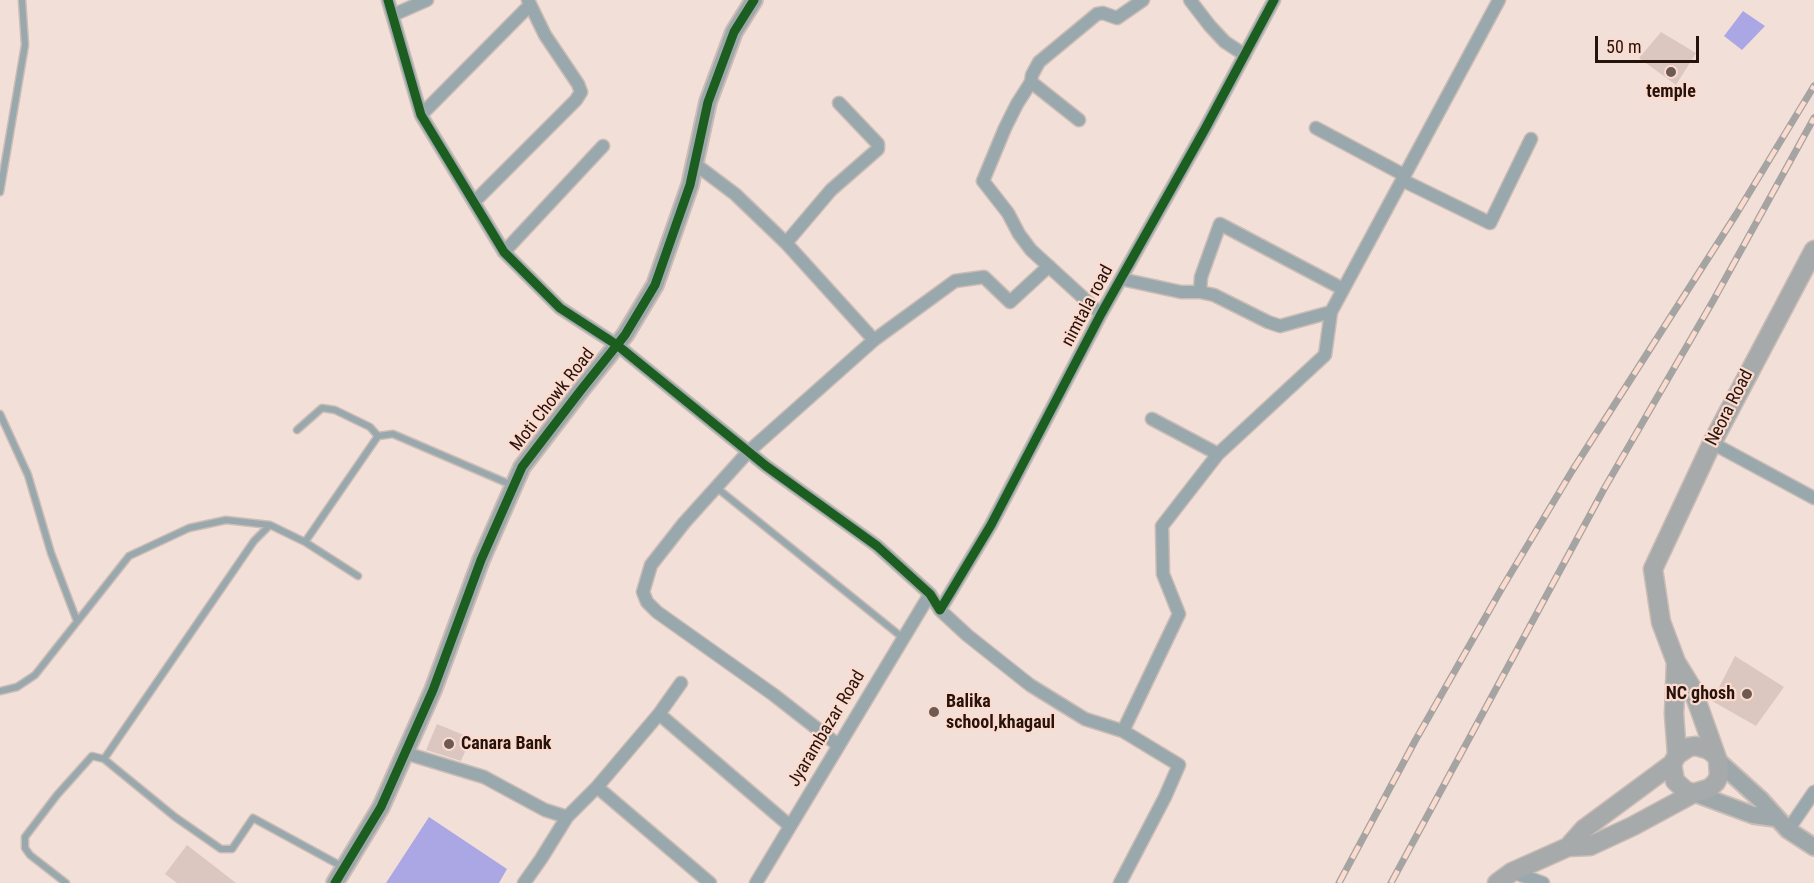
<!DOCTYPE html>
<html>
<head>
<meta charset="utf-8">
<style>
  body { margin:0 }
  #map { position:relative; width:1814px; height:883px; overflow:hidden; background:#f2e0d8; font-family:"Roboto Condensed",sans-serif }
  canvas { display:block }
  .scale { position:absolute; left:1595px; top:36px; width:104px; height:27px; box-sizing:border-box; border:3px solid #26130c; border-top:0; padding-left:8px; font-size:18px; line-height:21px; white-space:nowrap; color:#26130c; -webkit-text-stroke:4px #fcdbce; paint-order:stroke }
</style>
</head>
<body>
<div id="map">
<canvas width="1814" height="883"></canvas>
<div class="scale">50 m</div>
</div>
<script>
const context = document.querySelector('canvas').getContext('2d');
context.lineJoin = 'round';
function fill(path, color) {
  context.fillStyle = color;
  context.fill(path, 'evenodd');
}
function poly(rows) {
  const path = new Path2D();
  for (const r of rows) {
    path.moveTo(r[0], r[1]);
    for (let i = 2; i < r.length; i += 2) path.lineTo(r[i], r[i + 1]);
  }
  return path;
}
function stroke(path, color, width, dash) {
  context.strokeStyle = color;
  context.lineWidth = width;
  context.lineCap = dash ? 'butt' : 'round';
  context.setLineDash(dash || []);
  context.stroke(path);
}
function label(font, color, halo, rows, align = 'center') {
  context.font = font + ' "Roboto Condensed",sans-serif';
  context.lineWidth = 4.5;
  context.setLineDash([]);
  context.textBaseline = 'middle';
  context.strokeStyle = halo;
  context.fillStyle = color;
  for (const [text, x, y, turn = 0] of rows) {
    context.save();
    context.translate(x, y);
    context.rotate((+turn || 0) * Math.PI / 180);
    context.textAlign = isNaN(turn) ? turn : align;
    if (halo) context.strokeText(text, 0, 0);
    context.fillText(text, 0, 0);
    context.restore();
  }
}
const water = poly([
  [1743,11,1765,26,1742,50,1724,36],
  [429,817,507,869,499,883,386,883]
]);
const building = poly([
  [1661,32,1696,53,1676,85,1639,58],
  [1735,656,1784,687,1756,726,1712,701],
  [437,724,471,738,461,761,426,750],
  [187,845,236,883,177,883,165,874]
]);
const lane = poly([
  [0,192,25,45,22,0],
  [0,414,28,475,51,553,77,621],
  [297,430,322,408,335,410,370,427,378,436],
  [717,488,903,638],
  [305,542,378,436,393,434,514,486],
  [0,691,17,687,35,675,129,556,189,528,226,520,270,525],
  [104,759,254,541,270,525,305,542,358,576],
  [66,883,30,855,25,848,25,837,57,795,92,756,104,759,175,817,221,849,232,849,253,818,343,867]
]);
const street = poly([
  [388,0,421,115,504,252,560,308,617,345,766,466,877,546,930,594,940,610,991,525,1101,314,1205,129,1274,0],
  [1190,0,1210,26,1225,42,1245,55],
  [393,15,427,0],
  [1031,82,1017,104,1005,128,983,181,1008,213,1019,234,1031,250,1101,314],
  [421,115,530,5],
  [1079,120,1031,82,1032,75,1039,62,1097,14,1103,13,1117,18,1143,0],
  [1316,128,1404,175],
  [695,164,735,194,786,243,874,340],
  [1402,180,1490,223,1531,139],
  [474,202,576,100,581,92,578,84,545,35,528,0],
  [786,243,831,190,878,149,878,144,839,103],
  [504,252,603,146],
  [1121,279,1181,292,1200,292,1214,295,1268,322,1280,326,1331,312],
  [1200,292,1201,277,1220,224,1343,289],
  [1152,419,1218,454,1325,355,1331,312,1499,0],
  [1712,443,1814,498],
  [940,610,967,635,1030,685,1085,719,1123,731],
  [681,683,659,714,790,826],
  [838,745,774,695,657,612,647,602,643,592,651,565,684,523,748,452,874,340,955,281,984,277,1010,302,1049,266],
  [405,753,484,777,545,810,567,817,597,787,710,883],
  [597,787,659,714],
  [1788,830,1814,792],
  [1512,872,1543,883],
  [524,883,541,859,567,817],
  [756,883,930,594],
  [1120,883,1165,797,1179,765,1123,731,1179,614,1163,574,1162,526,1218,454]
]);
const secondary = poly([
  [1718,761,1761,800,1788,830,1814,847],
  [1694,793,1753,815,1775,818],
  [335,883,381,807,433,690,481,560,522,467,581,390,625,335,655,285,690,185,708,102,734,32,754,0]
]);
const primary = poly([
  [1676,662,1674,714,1677,755],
  [1694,793,1686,791,1675,781,1672,764,1677,755,1689,747,1696,746,1709,750,1715,755],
  [1568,847,1584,829,1672,764],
  [1497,883,1512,872,1568,847,1590,846,1633,826,1694,793,1710,788,1716,782,1719,776,1718,761,1692,688,1676,662,1661,622,1653,569,1712,443,1814,250]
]);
const rail = poly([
  [1339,883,1415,741,1502,588,1572,471,1737,213,1814,86],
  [1391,883,1604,489,1713,301,1814,118]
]);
const cycleway = poly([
  [388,0,421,115,504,252,560,308,617,345,766,466,877,546,930,594,940,610,991,525,1101,314,1205,129,1274,0],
  [335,883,381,807,433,690,481,560,522,467,581,390,625,335,655,285,690,185,708,102,734,32,754,0]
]);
const markers = [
  [1671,72,6,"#6d5b53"],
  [1747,694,6,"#6d5b53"],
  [934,712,6,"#6d5b53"],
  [449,744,6,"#6d5b53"]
];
const poiNames = [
  ["temple",1671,92,"center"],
  ["NC ghosh",1735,694,"right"],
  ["Balika",946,702],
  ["school,khagaul",946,723],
  ["Canara Bank",461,744]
];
const streetNames = [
  ["nimtala road",1088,306,-62],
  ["Moti Chowk Road",553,400,-52],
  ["Neora Road",1730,408,-63],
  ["Jyarambazar Road",827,729,-59]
];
fill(water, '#aaa7e4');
fill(building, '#dbc7bf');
stroke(lane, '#cbbcb6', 9);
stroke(street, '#cbbcb6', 15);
stroke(secondary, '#cbbcb6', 20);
stroke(primary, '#cbbcb6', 21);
stroke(lane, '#99a8ad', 6);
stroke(street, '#99a8ad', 12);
stroke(secondary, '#9ea8aa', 16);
stroke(primary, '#a7aaab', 18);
stroke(rail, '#a6a4a2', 7);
stroke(rail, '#fcdbce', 4.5, [14]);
stroke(cycleway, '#1b5e20', 9);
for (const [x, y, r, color] of markers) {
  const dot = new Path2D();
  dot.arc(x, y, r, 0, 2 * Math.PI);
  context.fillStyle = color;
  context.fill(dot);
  stroke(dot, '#fcdbce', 2);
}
label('bold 18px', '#26130c', '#fcdbce', poiNames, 'left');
label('18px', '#26130c', '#fcdbce', streetNames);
</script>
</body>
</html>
